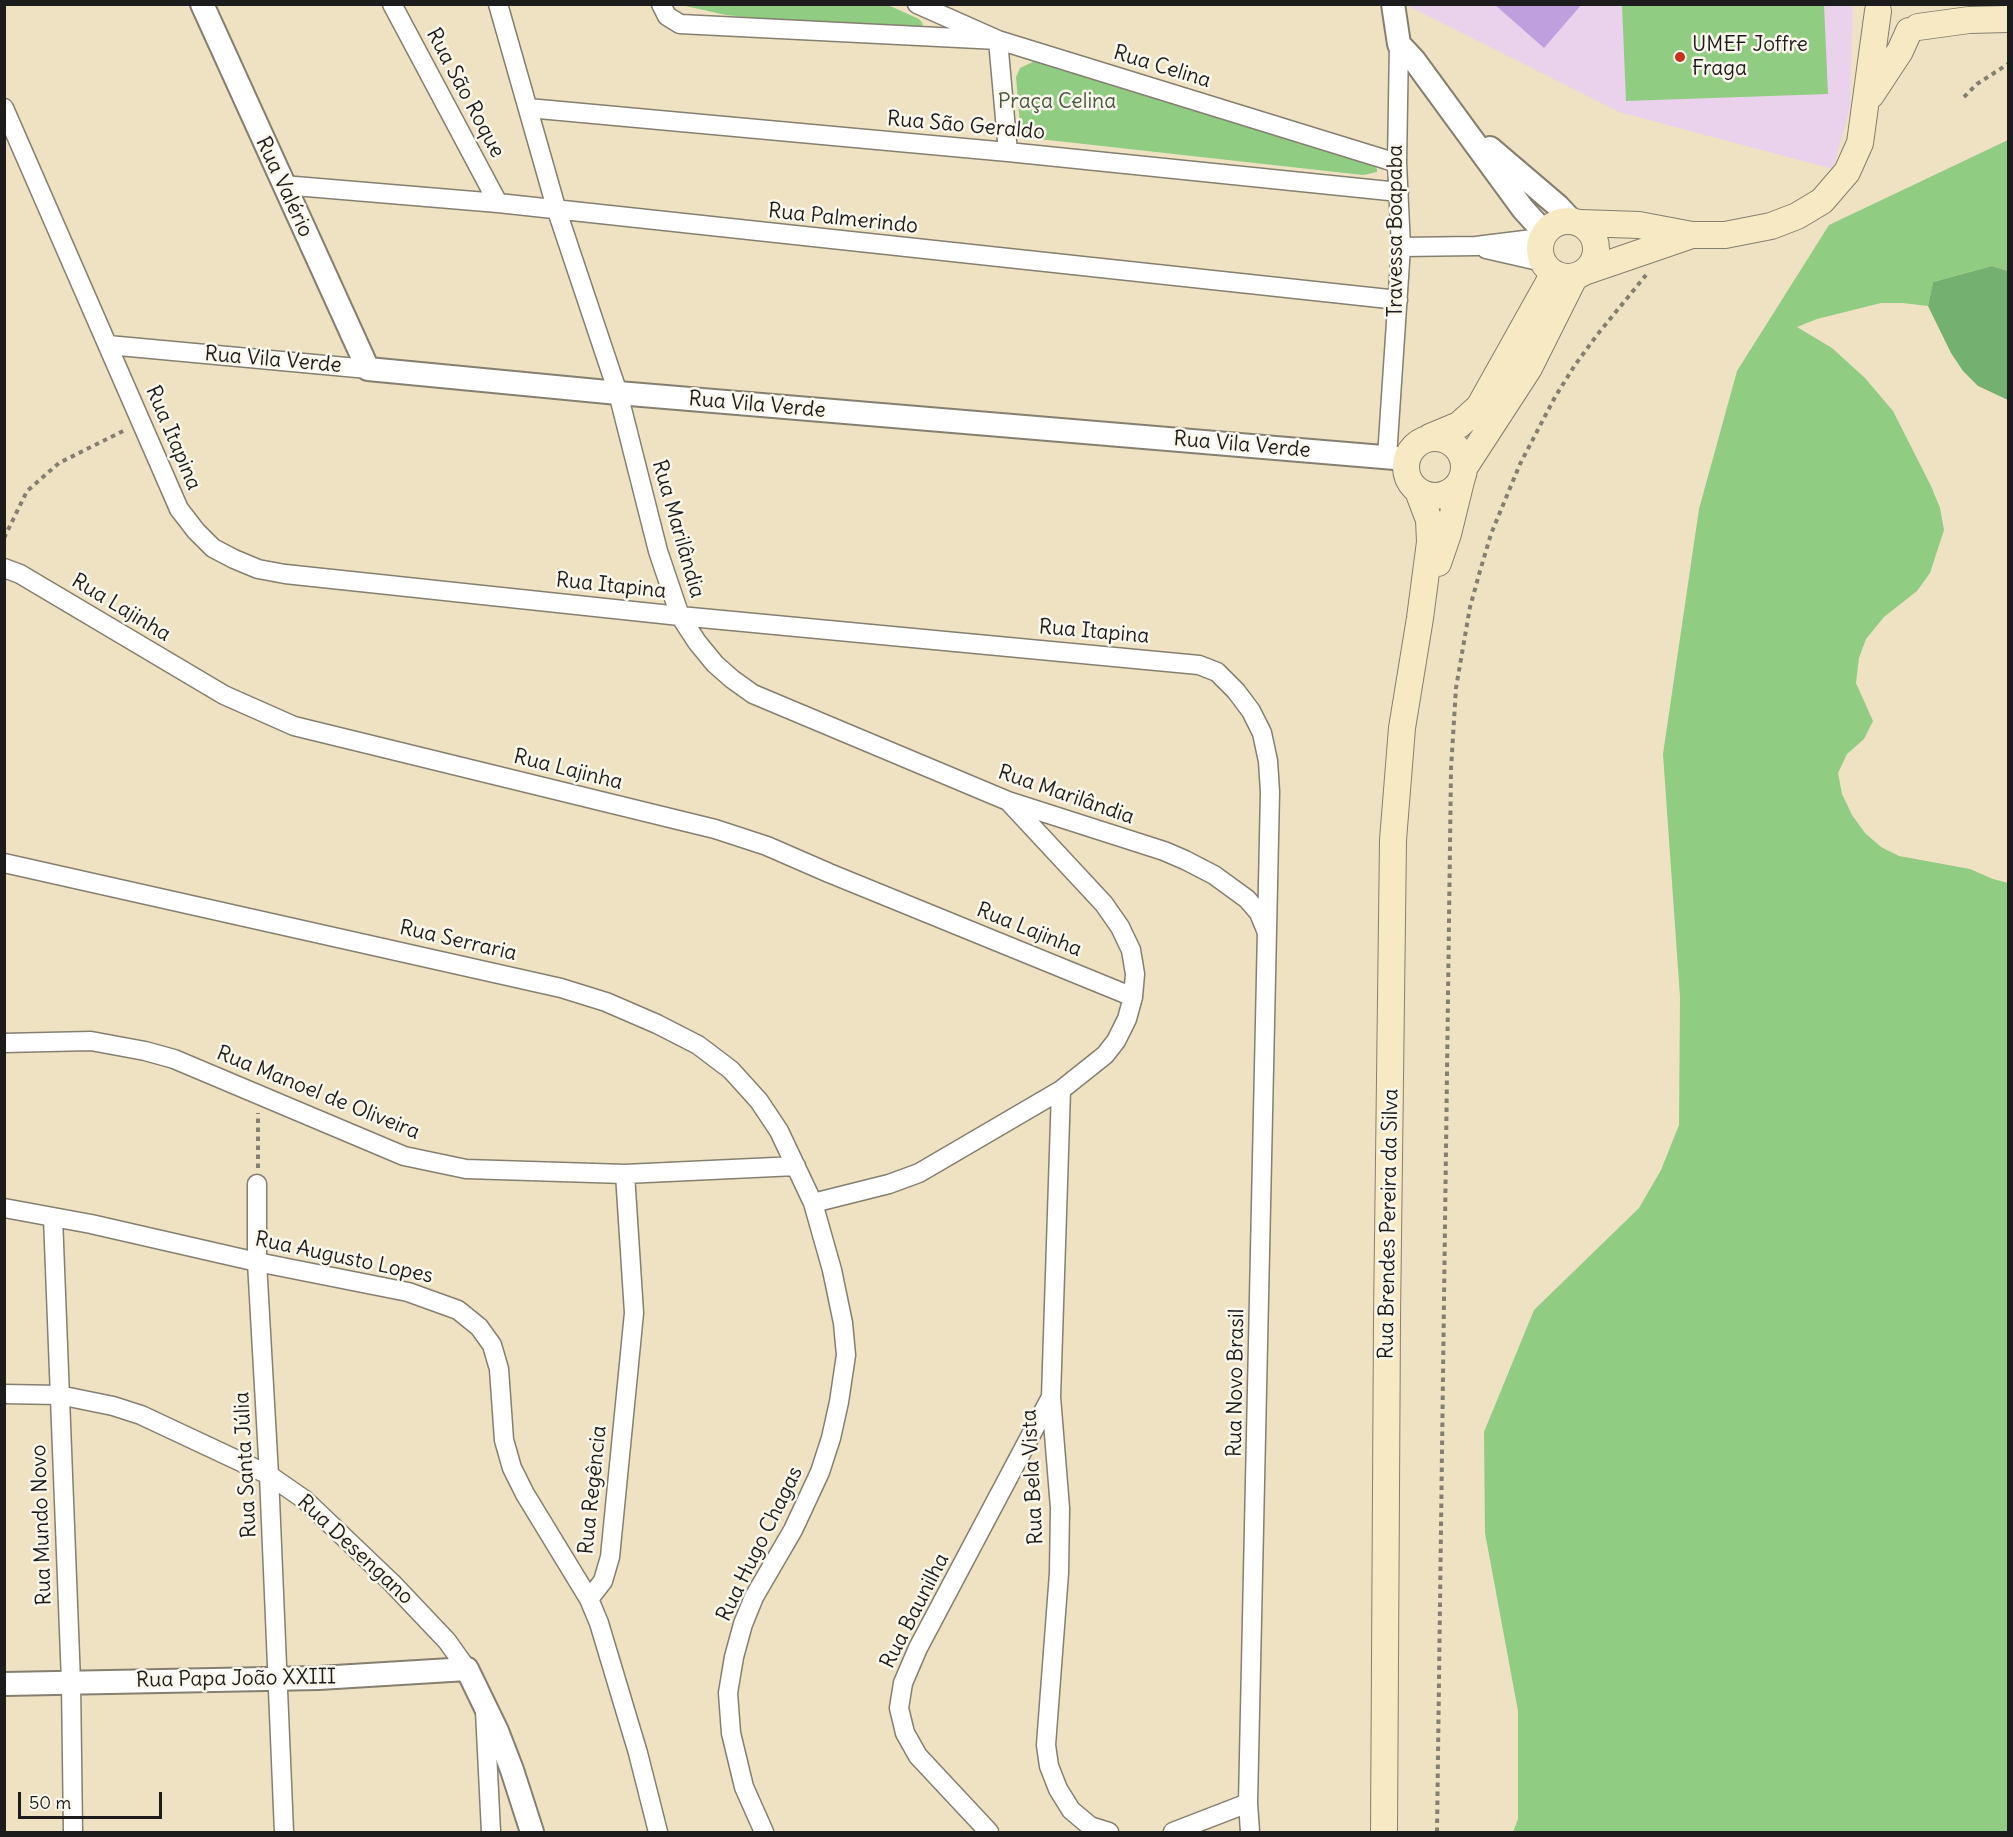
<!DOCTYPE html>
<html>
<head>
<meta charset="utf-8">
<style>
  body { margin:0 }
  #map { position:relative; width:2013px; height:1837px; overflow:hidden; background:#eee2c3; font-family:Delius,sans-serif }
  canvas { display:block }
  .frame { position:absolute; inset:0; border:6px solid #1c1c1c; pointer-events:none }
  .scale { position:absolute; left:18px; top:1792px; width:144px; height:27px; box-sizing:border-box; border:3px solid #1c1c1c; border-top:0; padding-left:8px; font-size:18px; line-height:21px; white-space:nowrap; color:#1c1c1c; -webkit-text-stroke:4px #fbf7ec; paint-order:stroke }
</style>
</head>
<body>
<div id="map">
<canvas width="2013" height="1837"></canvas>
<div class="frame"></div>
<div class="scale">50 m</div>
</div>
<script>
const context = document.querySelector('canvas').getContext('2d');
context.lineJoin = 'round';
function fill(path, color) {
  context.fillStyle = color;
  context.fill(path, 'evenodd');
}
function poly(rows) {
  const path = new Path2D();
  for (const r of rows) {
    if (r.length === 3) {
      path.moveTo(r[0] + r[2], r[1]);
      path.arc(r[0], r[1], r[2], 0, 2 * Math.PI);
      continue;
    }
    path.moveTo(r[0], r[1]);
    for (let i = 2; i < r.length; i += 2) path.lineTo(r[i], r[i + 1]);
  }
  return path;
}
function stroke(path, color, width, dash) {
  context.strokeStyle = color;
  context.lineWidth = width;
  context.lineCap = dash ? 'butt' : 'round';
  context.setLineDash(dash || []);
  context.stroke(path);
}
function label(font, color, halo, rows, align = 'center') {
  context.font = font + ' Delius,sans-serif';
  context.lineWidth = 5;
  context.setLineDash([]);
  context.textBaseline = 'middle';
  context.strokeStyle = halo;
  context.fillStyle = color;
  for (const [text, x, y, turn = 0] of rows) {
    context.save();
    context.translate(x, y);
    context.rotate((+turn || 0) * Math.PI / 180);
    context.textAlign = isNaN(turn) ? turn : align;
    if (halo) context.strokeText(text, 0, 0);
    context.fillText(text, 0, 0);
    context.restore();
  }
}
const built = poly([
  [1406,5,1853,5,1850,108,1833,169,1619,112]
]);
const green = poly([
  [681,5,888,5,919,19,923,24,920,29,759,19,726,15],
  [1622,5,1824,5,1828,94,1626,101],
  [1037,60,1370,161,1377,169,1377,172,1363,175,1021,137,1016,77,1020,68],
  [2008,140,2008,271,1992,266,1933,282,1928,306,1902,303,1881,303,1817,319,1797,327,1832,348,1865,378,1893,411,1931,486,1940,508,1944,530,1930,573,1917,591,1884,617,1866,639,1859,658,1856,683,1873,721,1864,739,1847,754,1838,773,1842,794,1852,815,1865,833,1881,847,1899,856,1970,869,1993,879,2008,883,2008,1832,1513,1832,1518,1819,1518,1711,1485,1533,1484,1432,1534,1310,1639,1208,1661,1170,1679,1125,1680,997,1663,754,1699,509,1737,371,1829,225]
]);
const forest = poly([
  [1992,266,2008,271,2008,400,1978,386,1963,371,1951,353,1928,306,1933,282]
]);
const building = poly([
  [1494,4,1582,4,1544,48]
]);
const path = poly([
  [1964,97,1977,84,2008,64],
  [4,538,27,491,59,463,127,429],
  [258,1168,258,1113],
  [1437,1832,1451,769,1456,688,1470,607,1480,571,1491,534,1520,464,1555,397,1575,365,1597,335,1646,275]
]);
const minor = poly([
  [392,4,498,203],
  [498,4,557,211,618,393,658,551,680,616,697,642,715,664,732,679,753,694,1008,801,1164,851,1185,860,1214,875,1247,899,1259,913,1266,930],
  [661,4,667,16,680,24,998,40,1008,152],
  [917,4,998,40,1397,163],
  [4,108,179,509,196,531,213,548,234,559,258,569,285,574,680,616,1199,665,1217,672,1236,691,1251,711,1262,733,1268,761,1270,792,1248,1803,1250,1832],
  [528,108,1008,152,1399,192],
  [283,185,498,203,1398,300],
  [1401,247,1476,246,1541,238],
  [1486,249,1543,262],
  [108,345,368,369],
  [1387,457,1401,247,1397,163,1399,44],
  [4,568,20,574,224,695,294,726,715,829,767,846,829,873,1133,997],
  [4,863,561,988,606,1002,657,1024,698,1045,731,1070,759,1101,779,1131,813,1203,832,1270,843,1323,846,1355,839,1402,831,1438,820,1472,793,1530,754,1597,743,1624,734,1657,728,1693,731,1733,744,1787,764,1832],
  [4,1043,91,1041,145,1051,174,1059,404,1156,466,1169,625,1174,796,1166],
  [1061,1090,1051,1397,1060,1508,1059,1573,1046,1745,1049,1766,1058,1789,1071,1810,1090,1826,1109,1832],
  [257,1184,257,1262,269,1475,284,1832],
  [813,1203,889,1184,919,1173,1061,1090,1105,1055,1116,1041,1127,1019,1133,997,1135,974,1131,950,1120,927,1104,904,1010,803],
  [4,1208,91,1224,257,1262,408,1292,458,1310,479,1327,492,1345,499,1369,504,1440,512,1468,525,1494,589,1599,599,1623,638,1753,658,1832],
  [53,1217,71,1682,73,1832],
  [4,1394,59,1395,113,1406,141,1415,269,1475,305,1500,392,1583,447,1641,467,1669],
  [589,1599,603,1581,610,1557,634,1313,625,1174],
  [485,1711,491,1832],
  [989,1832,918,1756,905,1733,899,1708,903,1683,918,1648,1051,1397],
  [1173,1832,1248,1803]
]);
const tertiary = poly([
  [202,4,368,369,618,393,1407,459],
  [1393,4,1399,44,1414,60,1523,209,1544,232],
  [1490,148,1558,206,1571,220],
  [4,1684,319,1678,467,1669,497,1731,512,1770,532,1832]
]);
const secondary = poly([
  [1918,27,1969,20,2008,19],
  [1871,95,1900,51,1909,31],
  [1568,249,28],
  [1581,223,1639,225,1692,235,1725,235,1771,226,1797,216,1822,201,1847,172,1860,143,1878,11],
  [1584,272,1689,236],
  [1430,437,1459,425,1479,407,1554,273],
  [1435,467,29],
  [1464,468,1529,368,1575,276],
  [1438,563,1448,534,1461,481],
  [1384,1832,1387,1318,1393,840,1402,728,1420,618,1430,542,1429,520,1418,491]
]);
const markers = [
  [1680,57,6,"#c8321e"]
];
const poiNames = [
  ["UMEF Joffre",1692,45],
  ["Fraga",1692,69]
];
const streetNames = [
  ["Rua Celina",1162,67,17],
  ["Rua São Roque",465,93,62],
  ["Rua São Geraldo",966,126,5],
  ["Rua Valério",284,187,65],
  ["Rua Palmerindo",843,219,6],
  ["Travessa Boapaba",1396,231,-90],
  ["Rua Vila Verde",273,360,5],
  ["Rua Vila Verde",757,405,5],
  ["Rua Itapina",173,438,67],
  ["Rua Vila Verde",1242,445,5],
  ["Rua Marilândia",678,529,74],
  ["Rua Itapina",611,586,6],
  ["Rua Lajinha",121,608,31],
  ["Rua Itapina",1094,632,5],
  ["Rua Lajinha",568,770,14],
  ["Rua Marilândia",1066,795,19],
  ["Rua Lajinha",1029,930,22],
  ["Rua Serraria",458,941,13],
  ["Rua Manoel de Oliveira",318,1093,22],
  ["Rua Brendes Pereira da Silva",1389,1224,-89],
  ["Rua Augusto Lopes",344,1258,12],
  ["Rua Novo Brasil",1236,1383,-89],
  ["Rua Santa Júlia",246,1465,-93],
  ["Rua Bela Vista",1033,1477,-93],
  ["Rua Regência",593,1490,-84],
  ["Rua Mundo Novo",42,1525,-92],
  ["Rua Hugo Chagas",760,1544,-64],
  ["Rua Desengano",355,1550,43],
  ["Rua Baunilha",915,1611,-63],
  ["Rua Papa João XXIII",236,1679,-1]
];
const parkNames = [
  ["Praça Celina",1057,102]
];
fill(built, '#ead1ec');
fill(green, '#90cd82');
fill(forest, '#74b070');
fill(building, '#c09fdf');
stroke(minor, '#857f70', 21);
stroke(tertiary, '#857f70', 26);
stroke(secondary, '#857f70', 28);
stroke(path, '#857f70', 4, [4.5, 4.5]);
stroke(minor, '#fff', 18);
stroke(tertiary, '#fff', 22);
stroke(secondary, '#f7e9c3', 26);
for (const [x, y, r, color] of markers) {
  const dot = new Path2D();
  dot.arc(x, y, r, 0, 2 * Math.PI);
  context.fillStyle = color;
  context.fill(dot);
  stroke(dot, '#fbf7ec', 2);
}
label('21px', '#1c1c1c', '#fbf7ec', poiNames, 'left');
label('21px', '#1c1c1c', '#fbf7ec', streetNames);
label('21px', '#455a40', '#fbf7ec', parkNames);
</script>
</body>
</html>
